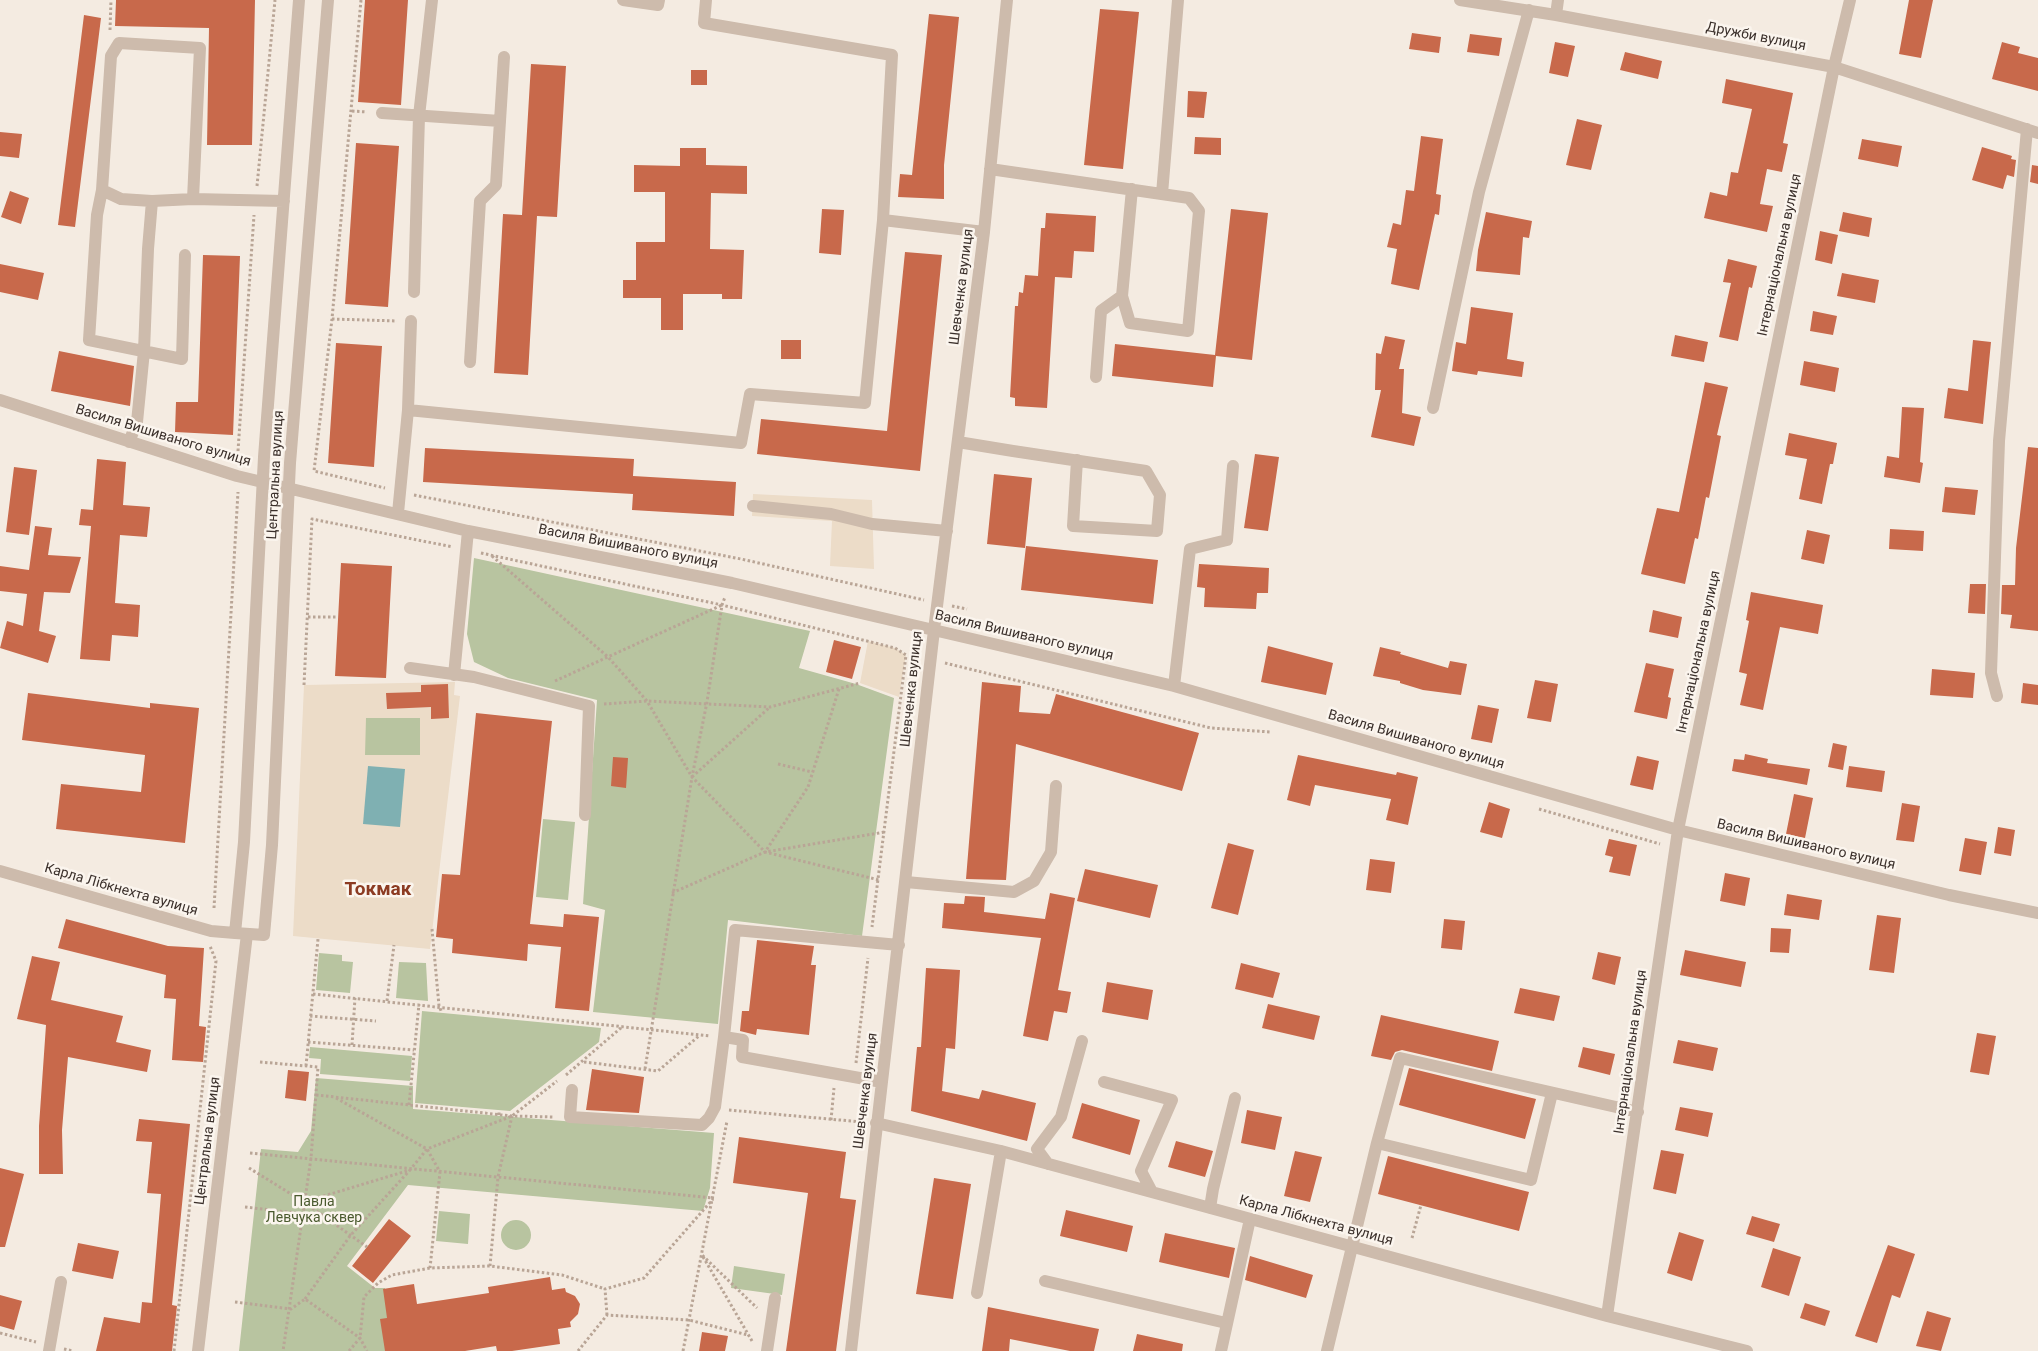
<!DOCTYPE html>
<html>
<head>
<meta charset="utf-8">
<style>
  body { margin:0 }
  canvas { display:block; background:#f4ebe1 }
</style>
</head>
<body>
<canvas width="2038" height="1351"></canvas>
<script>
const context = document.querySelector('canvas').getContext('2d');
context.lineJoin = 'round';
function fill(path, color) {
  context.fillStyle = color;
  context.fill(path, 'evenodd');
}
function poly(rows) {
  const path = new Path2D();
  for (const r of rows) {
    if (r.length === 3) {
      path.moveTo(r[0] + r[2], r[1]);
      path.arc(r[0], r[1], r[2], 0, 2 * Math.PI);
      continue;
    }
    path.moveTo(r[0], r[1]);
    for (let i = 2; i < r.length; i += 2) path.lineTo(r[i], r[i + 1]);
  }
  return path;
}
function stroke(path, color, width, dash) {
  context.strokeStyle = color;
  context.lineWidth = width;
  context.lineCap = dash ? 'butt' : 'round';
  context.setLineDash(dash || []);
  context.stroke(path);
}
function label(font, color, halo, rows, align = 'center') {
  context.font = font + ' Roboto,sans-serif';
  context.lineWidth = 5;
  context.setLineDash([]);
  context.textBaseline = 'middle';
  context.strokeStyle = halo;
  context.fillStyle = color;
  for (const [text, x, y, turn = 0] of rows) {
    context.save();
    context.translate(x, y);
    context.rotate((+turn || 0) * Math.PI / 180);
    context.textAlign = isNaN(turn) ? turn : align;
    if (halo) context.strokeText(text, 0, 0);
    context.fillText(text, 0, 0);
    context.restore();
  }
}
const green = poly([
  [474,558,810,631,799,668,856,684,894,698,862,936,728,920,718,1024,593,1012,605,910,583,904,597,700,508,678,474,662,467,634],
  [365,718,420,718,420,755,365,755],
  [543,819,575,822,568,900,536,897],
  [319,953,342,955,342,961,353,962,350,993,316,990],
  [399,962,426,963,428,1001,396,998],
  [422,1011,601,1028,599,1042,510,1111,415,1103],
  [310,1047,412,1056,410,1081,320,1074,321,1059,309,1058],
  [316,1078,413,1086,413,1109,714,1133,710,1188,703,1211,408,1185,347,1266,375,1288,385,1288,390,1351,239,1351,261,1149,298,1152,311,1131],
  [439,1211,470,1214,468,1244,436,1241],
  [516,1235,15],
  [734,1266,785,1274,782,1295,731,1288]
]);
const plaza = poly([
  [753,494,872,500,874,569,830,566,832,521,752,516],
  [868,641,895,648,906,655,899,697,860,683],
  [455,682,454,695,460,696,430,949,293,936,304,685],
  [366,718,420,718,420,755,365,755]
]);
const water = poly([
  [368,766,405,769,400,827,363,824]
]);
const building = poly([
  [116,0,255,0,252,145,207,145,209,28,115,26],
  [365,0,408,0,401,105,358,102],
  [1909,0,1933,0,1921,58,1899,54],
  [1100,9,1139,12,1123,169,1084,165],
  [929,14,959,17,944,165,944,199,898,197,900,174,912,175],
  [84,15,101,18,75,227,58,225],
  [1412,33,1441,37,1439,53,1409,49],
  [1470,34,1502,38,1499,56,1467,52],
  [1555,42,1575,46,1568,77,1549,73],
  [2002,42,2020,47,2018,53,2038,58,2038,91,1992,79],
  [1625,52,1662,61,1658,79,1620,70],
  [531,64,566,66,557,217,537,216,528,375,494,373,503,214,522,215],
  [691,70,707,70,707,85,691,85],
  [1726,79,1793,93,1783,143,1788,144,1782,172,1767,169,1760,204,1773,206,1767,232,1704,218,1710,192,1727,196,1731,172,1738,173,1752,109,1722,103],
  [1188,91,1207,92,1204,118,1187,117],
  [1577,119,1602,125,1591,170,1566,165],
  [0,132,22,134,19,158,0,156],
  [1421,136,1443,139,1436,194,1441,195,1439,215,1435,214,1419,290,1391,284,1397,249,1387,247,1393,223,1401,225,1406,190,1414,191],
  [1195,137,1221,138,1221,155,1194,154],
  [1862,139,1902,146,1898,167,1858,159],
  [356,143,399,146,388,307,345,304],
  [1982,147,2012,156,2011,159,2016,160,2014,177,2007,175,2003,189,1972,180],
  [680,148,706,148,706,165,747,166,747,194,711,193,710,249,744,250,742,299,722,299,722,294,683,294,683,330,661,330,661,298,623,298,623,280,636,280,636,242,665,242,665,192,634,192,634,165,680,166],
  [2032,165,2038,166,2038,184,2030,182],
  [10,191,29,198,21,224,1,217],
  [822,209,844,210,841,255,819,253],
  [1231,209,1268,213,1252,360,1216,356,1213,387,1112,376,1115,344,1215,355],
  [1486,212,1532,221,1529,238,1523,237,1520,275,1476,271,1478,250],
  [1843,212,1872,218,1869,237,1839,231],
  [1046,213,1096,216,1094,252,1074,251,1072,278,1055,277,1047,408,1015,406,1015,398,1010,397,1015,306,1018,306,1019,292,1023,293,1025,275,1038,276,1041,228,1045,228],
  [1820,231,1838,235,1832,264,1815,260],
  [905,252,942,255,920,471,757,454,761,419,887,431],
  [203,255,240,256,233,435,175,432,176,402,198,402],
  [1728,259,1757,266,1752,288,1749,287,1738,341,1719,337,1731,283,1723,282],
  [0,264,44,273,38,300,0,292],
  [1842,273,1879,280,1875,303,1837,296],
  [1471,307,1513,313,1507,359,1524,362,1522,377,1478,371,1477,375,1452,371,1456,342,1466,344],
  [1813,311,1837,316,1833,335,1810,331],
  [1675,335,1708,342,1704,362,1671,356],
  [1385,336,1405,340,1399,369,1404,369,1402,413,1421,417,1414,446,1371,437,1381,390,1375,390,1376,353,1381,354],
  [781,340,801,340,801,359,781,359],
  [1973,340,1991,342,1983,424,1944,418,1948,388,1968,391],
  [336,343,382,346,374,467,328,463],
  [59,351,134,366,130,406,51,391],
  [1804,361,1839,368,1835,392,1800,385],
  [1705,382,1728,387,1717,435,1721,436,1709,498,1706,497,1698,539,1695,538,1685,584,1641,574,1657,508,1679,512],
  [1902,407,1924,408,1920,462,1923,463,1920,483,1884,477,1887,456,1899,458],
  [1789,433,1837,443,1833,464,1830,464,1822,504,1799,499,1807,459,1785,455],
  [2028,447,2038,448,2038,631,2010,628,2012,615,2001,614,2002,585,2015,585,2016,548],
  [425,448,634,459,633,476,736,482,734,516,632,510,633,494,423,482],
  [1255,454,1279,457,1268,531,1244,528],
  [97,459,126,462,123,505,150,507,147,537,120,535,115,603,140,605,138,637,112,635,110,661,80,659,91,526,79,525,81,509,93,510],
  [14,467,37,470,29,535,6,532],
  [994,474,1032,478,1025,548,987,544],
  [1945,487,1978,490,1975,515,1942,512],
  [35,526,52,528,48,555,81,557,70,593,44,592,39,631,56,636,48,663,0,648,7,621,23,626,27,594,0,591,0,566,29,570],
  [1890,529,1924,531,1923,551,1889,549],
  [1807,530,1830,535,1824,564,1801,559],
  [1026,546,1158,560,1153,604,1021,590],
  [341,563,392,566,386,678,335,676],
  [1199,564,1269,568,1268,593,1257,593,1256,609,1204,607,1205,588,1197,587],
  [1970,584,1986,584,1985,614,1968,613],
  [1751,592,1823,605,1818,634,1780,627,1763,710,1740,705,1747,674,1739,672,1749,621,1746,620],
  [1653,610,1682,617,1678,638,1649,632],
  [834,640,861,647,852,679,826,672],
  [1268,646,1333,663,1326,695,1261,682],
  [1380,647,1401,652,1400,654,1448,668,1450,661,1467,664,1461,695,1423,690,1400,683,1400,681,1373,676],
  [1646,663,1674,669,1668,697,1671,698,1667,719,1634,712],
  [1932,669,1975,673,1973,698,1930,695],
  [1535,680,1558,684,1551,722,1527,718],
  [982,682,1021,686,1019,712,1050,714,1056,694,1199,733,1182,791,1016,744,1006,880,966,879],
  [2023,683,2038,685,2038,705,2021,703],
  [448,684,449,718,431,719,431,707,387,709,386,693,421,692,421,685],
  [28,693,150,708,150,703,199,708,185,843,56,829,61,784,141,792,145,755,22,740],
  [1478,705,1499,709,1492,743,1471,739],
  [476,713,552,721,530,924,563,927,564,914,599,917,589,1011,555,1008,561,947,528,944,527,961,452,953,453,939,436,937,442,874,460,875],
  [1833,743,1847,746,1843,770,1828,767],
  [1745,754,1768,759,1767,763,1810,769,1807,785,1732,771,1734,759,1744,760],
  [1298,755,1396,775,1397,772,1418,777,1408,825,1386,820,1391,799,1315,785,1310,806,1287,800],
  [1637,756,1659,761,1653,790,1630,785],
  [613,757,628,758,626,788,611,786],
  [1849,766,1885,771,1882,792,1846,787],
  [1794,794,1813,798,1805,838,1786,834],
  [1489,802,1510,809,1502,838,1480,832],
  [1902,803,1920,806,1914,842,1896,840],
  [1998,827,2015,830,2011,856,1994,853],
  [1965,838,1987,842,1981,875,1959,871],
  [1609,839,1637,845,1630,876,1609,872,1613,857,1605,855],
  [1228,843,1254,850,1238,915,1211,908],
  [1370,859,1395,862,1391,893,1366,890],
  [1085,869,1158,885,1150,918,1077,901],
  [1725,873,1750,878,1745,906,1720,901],
  [1050,893,1075,898,1058,990,1071,992,1067,1013,1054,1011,1048,1041,1023,1036,1041,938,942,928,944,903,964,904,965,896,985,897,984,912,1045,919],
  [1787,894,1822,900,1819,920,1784,915],
  [1877,915,1901,918,1894,973,1869,970],
  [66,919,168,946,204,948,199,1026,206,1027,203,1062,172,1060,176,999,164,998,166,975,58,948],
  [1444,919,1465,921,1462,950,1441,948],
  [1771,928,1791,929,1789,953,1770,952],
  [757,940,814,946,811,965,816,965,809,1035,757,1029,756,1035,740,1031,742,1011,749,1011],
  [1685,950,1746,962,1741,987,1680,975],
  [1598,952,1621,957,1615,985,1592,979],
  [32,956,60,962,51,1000,123,1016,116,1042,151,1050,147,1072,68,1057,62,1130,63,1174,39,1174,39,1126,46,1025,17,1019],
  [1241,963,1280,973,1273,998,1235,989],
  [926,968,960,970,955,1049,946,1048,942,1091,979,1099,982,1090,1036,1103,1027,1141,911,1111,917,1047,921,1047],
  [1107,982,1153,990,1148,1020,1102,1012],
  [1520,988,1560,996,1554,1021,1514,1013],
  [1268,1004,1320,1016,1314,1040,1262,1028],
  [1381,1015,1499,1041,1492,1071,1402,1050,1395,1052,1391,1060,1371,1056],
  [1977,1033,1996,1036,1989,1075,1970,1072],
  [1678,1040,1718,1048,1713,1071,1673,1063],
  [1583,1047,1615,1054,1610,1075,1578,1067],
  [1409,1068,1536,1099,1525,1139,1399,1105],
  [592,1069,644,1077,639,1113,586,1110],
  [288,1070,309,1072,306,1101,285,1098],
  [1082,1103,1140,1120,1130,1155,1072,1138],
  [1680,1107,1713,1113,1708,1137,1675,1130],
  [1247,1110,1282,1117,1275,1150,1241,1143],
  [139,1119,190,1124,172,1305,177,1306,172,1351,96,1351,104,1317,140,1323,142,1302,152,1303,161,1194,147,1193,152,1142,136,1141],
  [739,1137,846,1152,840,1198,856,1200,836,1351,786,1351,808,1193,733,1183],
  [1176,1141,1213,1151,1205,1177,1168,1167],
  [1661,1150,1684,1154,1676,1194,1653,1189],
  [1295,1151,1322,1157,1310,1202,1284,1196],
  [1388,1156,1529,1192,1519,1231,1378,1194],
  [0,1168,24,1174,5,1247,0,1247],
  [934,1178,971,1184,953,1299,916,1294],
  [1066,1210,1133,1226,1127,1252,1060,1236],
  [1752,1216,1780,1224,1774,1242,1746,1234],
  [389,1219,411,1236,373,1283,352,1266],
  [1679,1232,1704,1240,1692,1281,1667,1273],
  [1165,1233,1235,1248,1229,1278,1159,1262],
  [78,1243,119,1251,113,1279,72,1271],
  [1888,1245,1915,1254,1900,1298,1892,1295,1877,1343,1855,1336],
  [1773,1248,1801,1257,1789,1296,1761,1287],
  [1250,1256,1313,1275,1306,1298,1245,1280],
  [550,1277,552,1290,565,1288,566,1292,575,1296,580,1304,578,1314,570,1322,571,1327,558,1329,560,1344,512,1351,497,1351,496,1346,465,1351,385,1351,380,1319,387,1318,383,1289,414,1284,417,1304,489,1293,488,1287],
  [0,1295,22,1301,14,1330,0,1326],
  [1805,1303,1830,1311,1825,1326,1800,1318],
  [988,1307,1099,1329,1094,1351,1070,1351,1010,1339,1009,1351,982,1351],
  [1927,1311,1951,1318,1941,1351,1916,1346],
  [702,1332,728,1336,725,1351,699,1351],
  [1137,1334,1183,1344,1182,1351,1133,1351]
]);
const path = poly([
  [361,0,332,319,314,471,385,488],
  [110,30,111,0],
  [352,111,367,112],
  [257,186,275,0],
  [332,319,397,321],
  [238,451,254,215],
  [414,495,741,559,924,600],
  [481,553,722,605,895,648,906,655,872,927],
  [492,556,608,657,647,701,692,777,765,852],
  [952,606,967,609],
  [308,617,338,617],
  [945,663,1211,728,1271,732],
  [555,681,722,605],
  [304,685,312,519,453,547],
  [839,689,808,787,765,852,879,880],
  [604,704,647,701,770,707,860,683],
  [778,764,812,772],
  [692,777,770,707],
  [1539,809,1660,844],
  [672,893,765,852,885,832],
  [214,908,238,492],
  [432,929,439,1006,442,1013],
  [313,994,710,1036],
  [387,1001,394,945],
  [310,1016,376,1021],
  [308,1042,414,1050],
  [352,1045,355,998],
  [260,1062,318,1067,311,1158,283,1351],
  [584,1062,658,1071,700,1035],
  [856,1063,868,958],
  [306,1066,318,939],
  [645,1069,692,777,707,702,722,605,725,597],
  [566,1075,622,1027],
  [316,1095,512,1116,554,1117],
  [336,1098,427,1149,440,1172,430,1268],
  [409,1105,419,1004],
  [729,1110,862,1122],
  [499,1115,499,1110],
  [831,1120,834,1088],
  [250,1153,714,1198],
  [249,1168,304,1202,367,1247],
  [304,1202,410,1170,427,1149,512,1116,557,1081],
  [245,1207,304,1214],
  [1412,1238,1421,1205],
  [490,1266,498,1177,512,1116],
  [305,1299,350,1236,410,1170],
  [235,1302,291,1309,305,1299,360,1338,367,1351],
  [607,1315,605,1289,644,1278,713,1199],
  [0,1333,36,1342],
  [752,1341,702,1255,757,1308],
  [64,1349,73,1351],
  [174,1351,216,961,210,946],
  [349,1351,360,1338,364,1297,378,1283,392,1275,430,1268,490,1266,562,1275,605,1289],
  [578,1351,607,1315,689,1320,748,1335],
  [683,1351,727,1121]
]);
const minor = poly([
  [299,0,264,457,244,842,235,933,264,935,272,845,290,463,328,0],
  [623,0,658,5,659,0],
  [1460,0,1556,15,1834,67,2038,133],
  [1556,15,1558,0],
  [382,113,500,121],
  [990,169,1189,198,1199,211,1188,331,1130,323,1122,296,1132,189],
  [102,190,97,215,89,340,182,359,185,255],
  [1162,194,1178,0],
  [193,199,200,48,119,43,111,56,102,190,121,199,152,201,193,199,284,201],
  [883,220,984,232],
  [414,292,419,116,432,0],
  [470,362,480,201,496,185,504,57],
  [1096,377,1101,311,1122,296],
  [0,400,237,476,468,531,732,583,1174,686,1678,830,1949,895,2038,913],
  [1433,408,1479,192,1529,10],
  [408,410,741,443,750,394,865,403,883,220,892,55,704,23,706,0],
  [129,442,137,422,144,351,148,249,152,201],
  [958,442,1013,451,1146,471,1160,495,1157,531,1073,526,1077,460],
  [753,506,831,514,872,524,947,531],
  [398,513,408,410,411,321],
  [410,668,474,677,589,706,585,815],
  [454,675,468,531],
  [1174,686,1190,549,1227,540,1233,466],
  [1997,696,1991,673,1999,441,2027,129],
  [0,871,211,931,235,933],
  [906,882,1014,892,1034,881,1051,852,1056,786],
  [724,1037,735,930,899,945],
  [1104,1082,1172,1100,1141,1171,1152,1192],
  [572,1090,570,1117,702,1125,709,1118,715,1107,724,1037,743,1040,742,1057,882,1082],
  [876,1123,1001,1151,1607,1316,1747,1351],
  [1377,1143,1531,1180,1552,1093],
  [1048,1164,1037,1149,1061,1117,1082,1041],
  [1210,1208,1213,1189,1235,1098],
  [1045,1281,1226,1323],
  [977,1293,1001,1151],
  [1607,1316,1678,830,1834,67,1850,0],
  [49,1351,61,1282],
  [198,1351,247,934],
  [767,1351,775,1298],
  [851,1351,934,630,984,232,1007,0],
  [1221,1351,1250,1219],
  [1327,1351,1377,1143,1400,1058,1638,1112]
]);
const streetNames = [
  ["Дружби вулиця",1756,37,11],
  ["Інтернаціональна вулиця",1780,255,-78],
  ["Шевченка вулиця",962,287,-83],
  ["Василя Вишиваного вулиця",163,436,17],
  ["Центральна вулиця",276,475,-87],
  ["Василя Вишиваного вулиця",628,547,11],
  ["Василя Вишиваного вулиця",1024,636,13],
  ["Інтернаціональна вулиця",1699,652,-78],
  ["Шевченка вулиця",912,689,-84],
  ["Василя Вишиваного вулиця",1416,740,16],
  ["Василя Вишиваного вулиця",1806,845,13],
  ["Карла Лібкнехта вулиця",121,890,16],
  ["Інтернаціональна вулиця",1631,1052,-82],
  ["Шевченка вулиця",866,1091,-83],
  ["Центральна вулиця",208,1141,-83],
  ["Карла Лібкнехта вулиця",1316,1221,15]
];
const parkNames = [
  ["Павла",314,1202],
  ["Левчука сквер",314,1218]
];
const districtNames = [
  ["Токмак",378,890]
];
fill(green, '#b8c4a0');
fill(plaza, '#ecdcc8');
fill(water, '#7fb0b2');
fill(building, '#c8694b');
stroke(path, '#b9a596', 3, [2.5, 2.5]);
stroke(minor, '#cdbbac', 12);
label('14px', '#3b302b', '#fbf5ee', streetNames);
label('14px', '#4a5a2e', '#fbf5ee', parkNames);
label('bold 19px', '#8c3b22', '#fbf5ee', districtNames);
</script>
</body>
</html>
